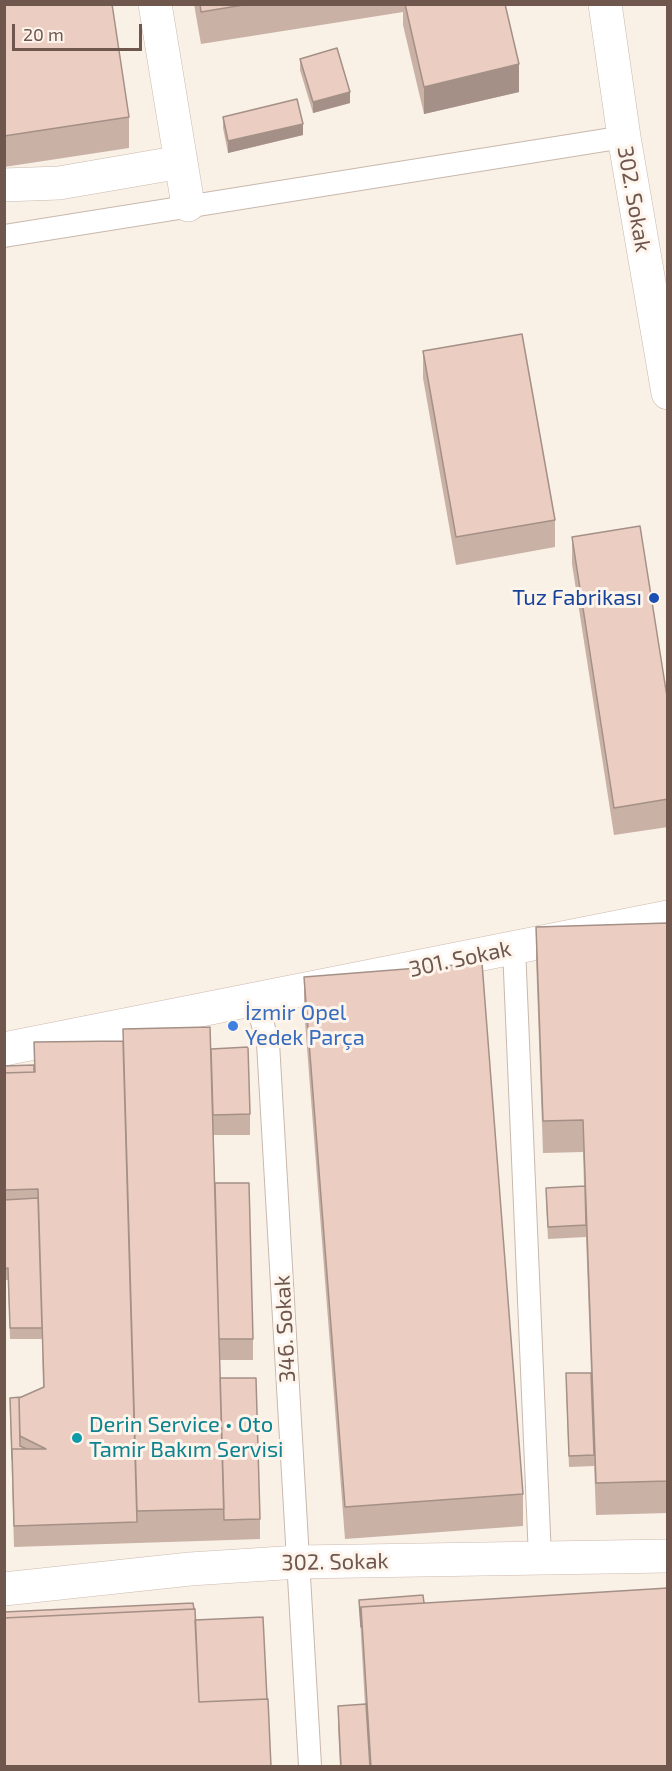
<!DOCTYPE html>
<html>
<head>
<meta charset="utf-8">
<style>
  body { margin:0 }
  #map { position:relative; width:672px; height:1771px; overflow:hidden; background:#f9f0e6; font-family:"Exo 2",sans-serif }
  canvas { display:block }
  .frame { position:absolute; inset:0; border:6px solid #6f574e; pointer-events:none }
  .scale { position:absolute; left:12px; top:24px; width:130px; height:27px; box-sizing:border-box; border:3px solid #6f574e; border-top:0; padding-left:8px; font-size:18px; line-height:21px; white-space:nowrap; color:#6f574e; -webkit-text-stroke:4px #fdf4ec; paint-order:stroke }
</style>
</head>
<body>
<div id="map">
<canvas width="672" height="1771"></canvas>
<div class="frame"></div>
<div class="scale">20 m</div>
</div>
<script>
const context = document.querySelector('canvas').getContext('2d');
context.lineJoin = 'round';
function poly(rows) {
  const path = new Path2D();
  for (const r of rows) {
    path.moveTo(r[0], r[1]);
    for (let i = 2; i < r.length; i += 2) path.lineTo(r[i], r[i + 1]);
  }
  return path;
}
function stroke(path, color, width, dash) {
  context.strokeStyle = color;
  context.lineWidth = width;
  context.lineCap = dash ? 'butt' : 'round';
  context.setLineDash(dash || []);
  context.stroke(path);
}
function fill(path, color) {
  context.fillStyle = color;
  context.fill(path, 'evenodd');
}
function label(font, color, halo, rows, align = 'center') {
  context.font = font + ' "Exo 2",sans-serif';
  context.lineWidth = 6;
  context.setLineDash([]);
  context.textBaseline = 'middle';
  context.strokeStyle = halo;
  context.fillStyle = color;
  for (const [text, x, y, turn = 0] of rows) {
    context.save();
    context.translate(x, y);
    context.rotate((+turn || 0) * Math.PI / 180);
    context.textAlign = isNaN(turn) ? turn : align;
    if (halo) context.strokeText(text, 0, 0);
    context.fillText(text, 0, 0);
    context.restore();
  }
}
const lane = poly([
  [4,236,624,137],
  [514,948,540,1558],
  [256,1000,268,1043,310,1766]
]);
const street = poly([
  [155,4,188,205],
  [605,4,624,137,668,393],
  [4,185,59,183,181,162]
]);
const secondary = poly([
  [4,1049,668,917],
  [4,1589,190,1569,299,1562,668,1556]
]);
const wall = poly([
  [4,4,129,117,129,148,4,167],
  [194,4,505,4,519,92,424,114,403,25,403,12,201,44],
  [300,59,350,103,313,113,300,70],
  [223,117,303,135,228,153,223,128],
  [423,351,555,520,555,547,456,565,423,378],
  [572,537,668,703,668,827,614,835,572,564],
  [668,923,668,1513,596,1515,594,1464,594,1466,569,1467,566,1385,591,1373,586,1237,548,1239,546,1199,546,1188,584,1186,583,1152,543,1153,536,959,536,927],
  [304,977,523,1494,523,1526,345,1539,304,1009],
  [34,1042,211,1049,250,1114,250,1135,213,1135,215,1183,253,1339,253,1360,220,1360,220,1378,260,1519,260,1539,14,1547,10,1409,21,1397,43,1387,42,1339,10,1339,8,1280,4,1280,4,1066,34,1065],
  [668,1588,668,1767,340,1767,338,1727,338,1706,365,1705,359,1600,424,1603]
]);
const shadedWall = poly([
  [519,64,519,92,424,114,424,87],
  [350,92,350,103,313,113,313,102],
  [303,124,303,135,228,153,228,141]
]);
const building = poly([
  [4,4,112,4,129,117,4,136,4,4],
  [200,4,249,4,201,12,200,4],
  [405,4,505,4,519,64,424,87,405,4],
  [337,48,350,92,313,102,300,59,337,48],
  [297,99,303,124,228,141,223,117,297,99],
  [522,334,555,520,456,537,423,351,522,334],
  [640,526,668,703,668,799,614,808,572,537,640,526],
  [668,923,668,1481,596,1483,583,1120,543,1121,536,927,668,923],
  [482,963,523,1494,345,1507,304,977,482,963],
  [210,1027,224,1509,137,1511,123,1029,210,1027],
  [123,1041,137,1522,14,1526,12,1449,46,1449,20,1436,19,1398,44,1387,38,1189,4,1190,4,1073,35,1072,34,1042,123,1041],
  [248,1047,250,1114,213,1115,211,1049,248,1047],
  [34,1065,34,1072,4,1073,4,1066,34,1065],
  [215,1183,249,1183,253,1339,219,1339,215,1183],
  [585,1186,586,1225,548,1227,546,1188,585,1186],
  [38,1198,42,1328,10,1328,8,1268,4,1269,4,1200,38,1198],
  [566,1373,591,1373,594,1455,569,1456,566,1373],
  [220,1378,256,1378,260,1519,224,1520,220,1378],
  [21,1397,19,1398,20,1446,27,1449,12,1449,12,1459,10,1398,21,1397],
  [668,1588,668,1766,651,1767,371,1767,361,1607,668,1588],
  [423,1595,424,1603,361,1607,361,1627,359,1600,423,1595],
  [193,1603,194,1609,4,1618,4,1612,193,1603],
  [195,1609,199,1702,268,1699,271,1767,4,1767,4,1618,195,1609],
  [263,1617,267,1699,199,1702,195,1620,263,1617],
  [366,1704,370,1767,341,1767,338,1706,366,1704]
]);
const markers = [
  [654,598,6,"#1a4fb4"],
  [233,1026,6,"#3f7fe0"],
  [77,1438,6,"#0f9aa8"]
];
const streetNames = [
  ["302. Sokak",634,199,80],
  ["301. Sokak",460,959,-12],
  ["346. Sokak",285,1329,-93],
  ["302. Sokak",335,1562,-1]
];
const transitNames = [
  ["Tuz Fabrikası",642,598]
];
const shopNames = [
  ["İzmir Opel",245,1013],
  ["Yedek Parça",245,1038]
];
const cultureNames = [
  ["Derin Service • Oto",89,1425],
  ["Tamir Bakım Servisi",89,1450]
];
stroke(lane, '#c9b8ad', 24);
stroke(street, '#c9b8ad', 34);
stroke(secondary, '#ceb9ae', 34);
stroke(lane, '#fff', 22);
stroke(street, '#fff', 33);
stroke(secondary, '#fff', 33);
fill(wall, '#cab1a6');
fill(shadedWall, '#a49087');
fill(building, '#ebcec1');
stroke(building, '#a49087', 1.5);
for (const [x, y, r, color] of markers) {
  const dot = new Path2D();
  dot.arc(x, y, r, 0, 2 * Math.PI);
  context.fillStyle = color;
  context.fill(dot);
  stroke(dot, '#fdf4ec', 2);
}
label('22px', '#6f574e', '#fdf4ec', streetNames);
label('22px', '#164399', '#fdf4ec', transitNames, 'right');
label('22px', '#366cbe', '#fdf4ec', shopNames, 'left');
label('22px', '#0d838f', '#fdf4ec', cultureNames, 'left');
</script>
</body>
</html>
